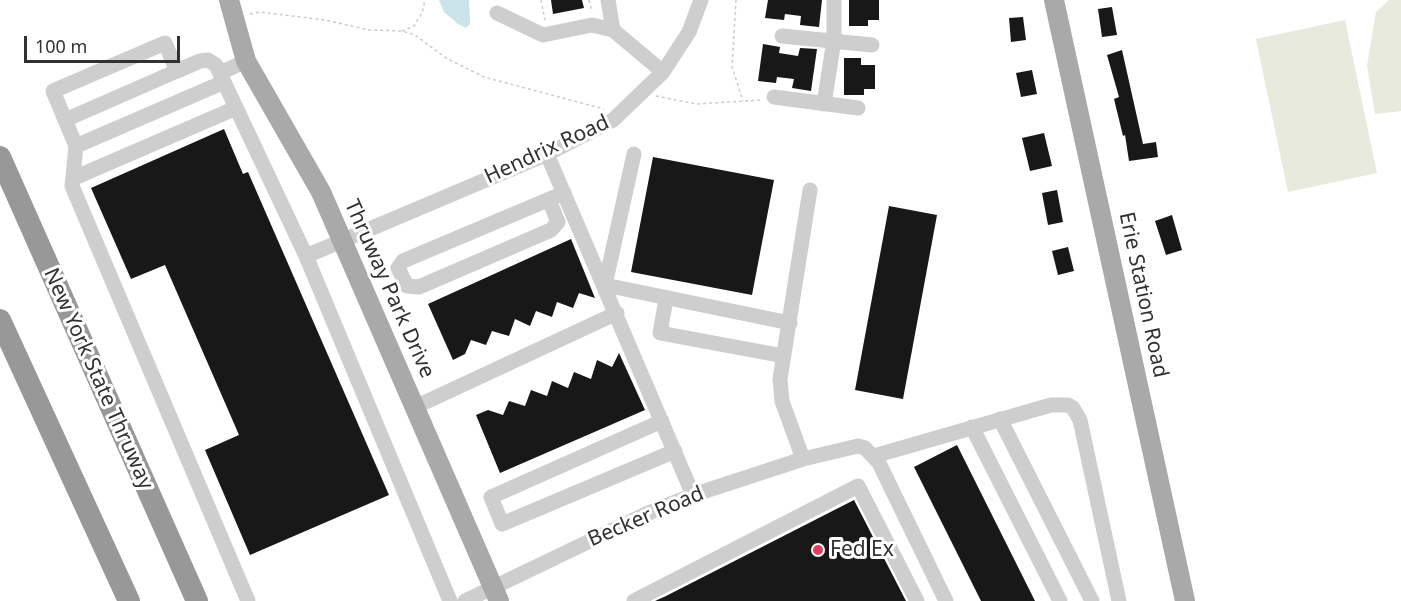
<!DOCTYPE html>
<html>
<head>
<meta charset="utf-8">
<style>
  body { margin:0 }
  #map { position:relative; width:1401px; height:601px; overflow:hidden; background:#fff; font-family:"Noto Sans",sans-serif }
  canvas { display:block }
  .scale { position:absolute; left:24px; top:36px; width:156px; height:27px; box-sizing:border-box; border:3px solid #313131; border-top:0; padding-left:8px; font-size:18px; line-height:21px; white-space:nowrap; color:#313131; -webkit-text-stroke:4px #fff; paint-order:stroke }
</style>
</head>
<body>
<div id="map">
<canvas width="1401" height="601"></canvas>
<div class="scale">100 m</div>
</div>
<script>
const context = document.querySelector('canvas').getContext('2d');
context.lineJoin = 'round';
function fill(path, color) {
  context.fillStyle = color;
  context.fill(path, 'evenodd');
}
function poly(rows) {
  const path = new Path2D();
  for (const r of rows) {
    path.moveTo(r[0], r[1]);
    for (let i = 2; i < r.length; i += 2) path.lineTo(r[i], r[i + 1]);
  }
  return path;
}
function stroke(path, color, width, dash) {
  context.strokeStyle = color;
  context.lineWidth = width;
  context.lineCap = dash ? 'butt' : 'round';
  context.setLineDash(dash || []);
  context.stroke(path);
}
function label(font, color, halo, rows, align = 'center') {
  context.font = font + ' "Noto Sans",sans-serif';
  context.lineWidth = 6;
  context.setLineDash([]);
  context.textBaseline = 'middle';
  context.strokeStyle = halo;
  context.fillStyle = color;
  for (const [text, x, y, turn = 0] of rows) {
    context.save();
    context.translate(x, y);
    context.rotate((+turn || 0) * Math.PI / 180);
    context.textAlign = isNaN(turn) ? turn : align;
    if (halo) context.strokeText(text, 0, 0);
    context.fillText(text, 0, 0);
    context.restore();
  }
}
const green = poly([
  [1389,0,1401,0,1401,111,1375,114,1367,66,1376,12],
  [1345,20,1377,173,1288,192,1256,39]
]);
const water = poly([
  [439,0,469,0,470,24,466,28,458,24,444,12]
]);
const building = poly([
  [551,0,582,0,584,8,553,14],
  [768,0,822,0,819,27,800,25,801,16,785,14,784,20,765,18],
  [849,0,879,0,879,20,868,20,868,26,849,26],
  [1112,7,1117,35,1102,37,1098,9],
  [1023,17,1026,40,1011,42,1009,18],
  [763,44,780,47,779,53,798,56,800,48,817,49,811,91,792,88,794,79,777,77,776,83,758,81],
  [1122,50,1143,144,1156,142,1158,157,1129,161,1125,135,1123,136,1114,99,1119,97,1107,55],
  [844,58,861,58,861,65,875,65,875,89,864,89,864,95,844,95],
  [1032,70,1037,94,1021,97,1016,73],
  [224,129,243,174,248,172,389,495,250,555,205,450,239,435,165,265,131,279,91,188],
  [1044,133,1052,166,1030,171,1022,138],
  [653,157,774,180,752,295,631,272],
  [1057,190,1063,222,1048,225,1042,193],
  [889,206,937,215,903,399,855,390],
  [1172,215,1182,250,1166,255,1155,221],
  [571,239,595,298,579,293,573,308,557,302,552,317,536,311,530,326,515,319,509,336,492,331,486,345,471,340,465,354,453,360,428,304],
  [1068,247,1074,271,1058,275,1052,251],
  [619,353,645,410,500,473,476,415,488,410,503,415,509,401,525,406,531,390,547,396,552,381,568,388,574,372,591,379,597,360,612,367],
  [957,445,1035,601,981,601,914,467],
  [854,500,906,601,655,601,666,596]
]);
const path = poly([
  [541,0,545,20],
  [589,0,592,12],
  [736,0,732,67,743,101],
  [250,14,260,12,325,20,369,30,402,31,415,35,446,58,484,77,604,109],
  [402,31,414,26,422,13,425,0],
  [656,96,696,104,762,100]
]);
const minor = poly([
  [608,0,613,30],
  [497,13,543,35,592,25,613,30,663,72],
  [782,36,872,45],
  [220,73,246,61],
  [774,97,858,108],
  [824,104,834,40,834,0],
  [65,120,177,71],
  [76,146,224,82],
  [547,154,693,495],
  [634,154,605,285,790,323],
  [74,178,236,108],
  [549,200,558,222,551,230,419,287,407,286,398,268,403,261,564,193],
  [306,256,547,154,613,120,663,72,689,32,701,0],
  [666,299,660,333,784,356],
  [415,407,617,313],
  [1000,419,1092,601],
  [662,421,491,497,502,524,675,451],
  [972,427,1060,601],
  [874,456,1051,405,1068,405,1073,408,1080,420,1119,601],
  [803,459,782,401,780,379,810,190],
  [248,601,72,186,76,146,53,91,165,43,177,71,200,61,208,60,216,65,306,256,450,601],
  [465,601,646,514,693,495,803,459,858,446,865,448,879,463,946,601],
  [634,601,858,486,917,601]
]);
const major = poly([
  [229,0,246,61,321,192,499,601],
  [1054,0,1185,601]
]);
const highway = poly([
  [0,157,197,601],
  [0,320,129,601]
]);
const markers = [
  [818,550,6,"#e03c64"]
];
const streetNames = [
  ["Hendrix Road",547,150,-25],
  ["Thruway Park Drive",389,289,66],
  ["Erie Station Road",1143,295,78],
  ["New York State Thruway",98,379,66],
  ["Becker Road",646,517,-23]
];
const poiNames = [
  ["Fed Ex",830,550]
];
fill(green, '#e7eadd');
fill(water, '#cbe3ea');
fill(building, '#181818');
stroke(path, '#cbcbcb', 1.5, [3, 3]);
stroke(minor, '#cecece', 15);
stroke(major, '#a9a9a9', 20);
stroke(highway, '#989898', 22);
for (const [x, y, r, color] of markers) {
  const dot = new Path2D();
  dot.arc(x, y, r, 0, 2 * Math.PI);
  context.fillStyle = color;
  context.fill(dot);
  stroke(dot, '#fff', 2);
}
label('21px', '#313131', '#fff', streetNames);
label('21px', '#313131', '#fff', poiNames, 'left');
</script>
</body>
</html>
